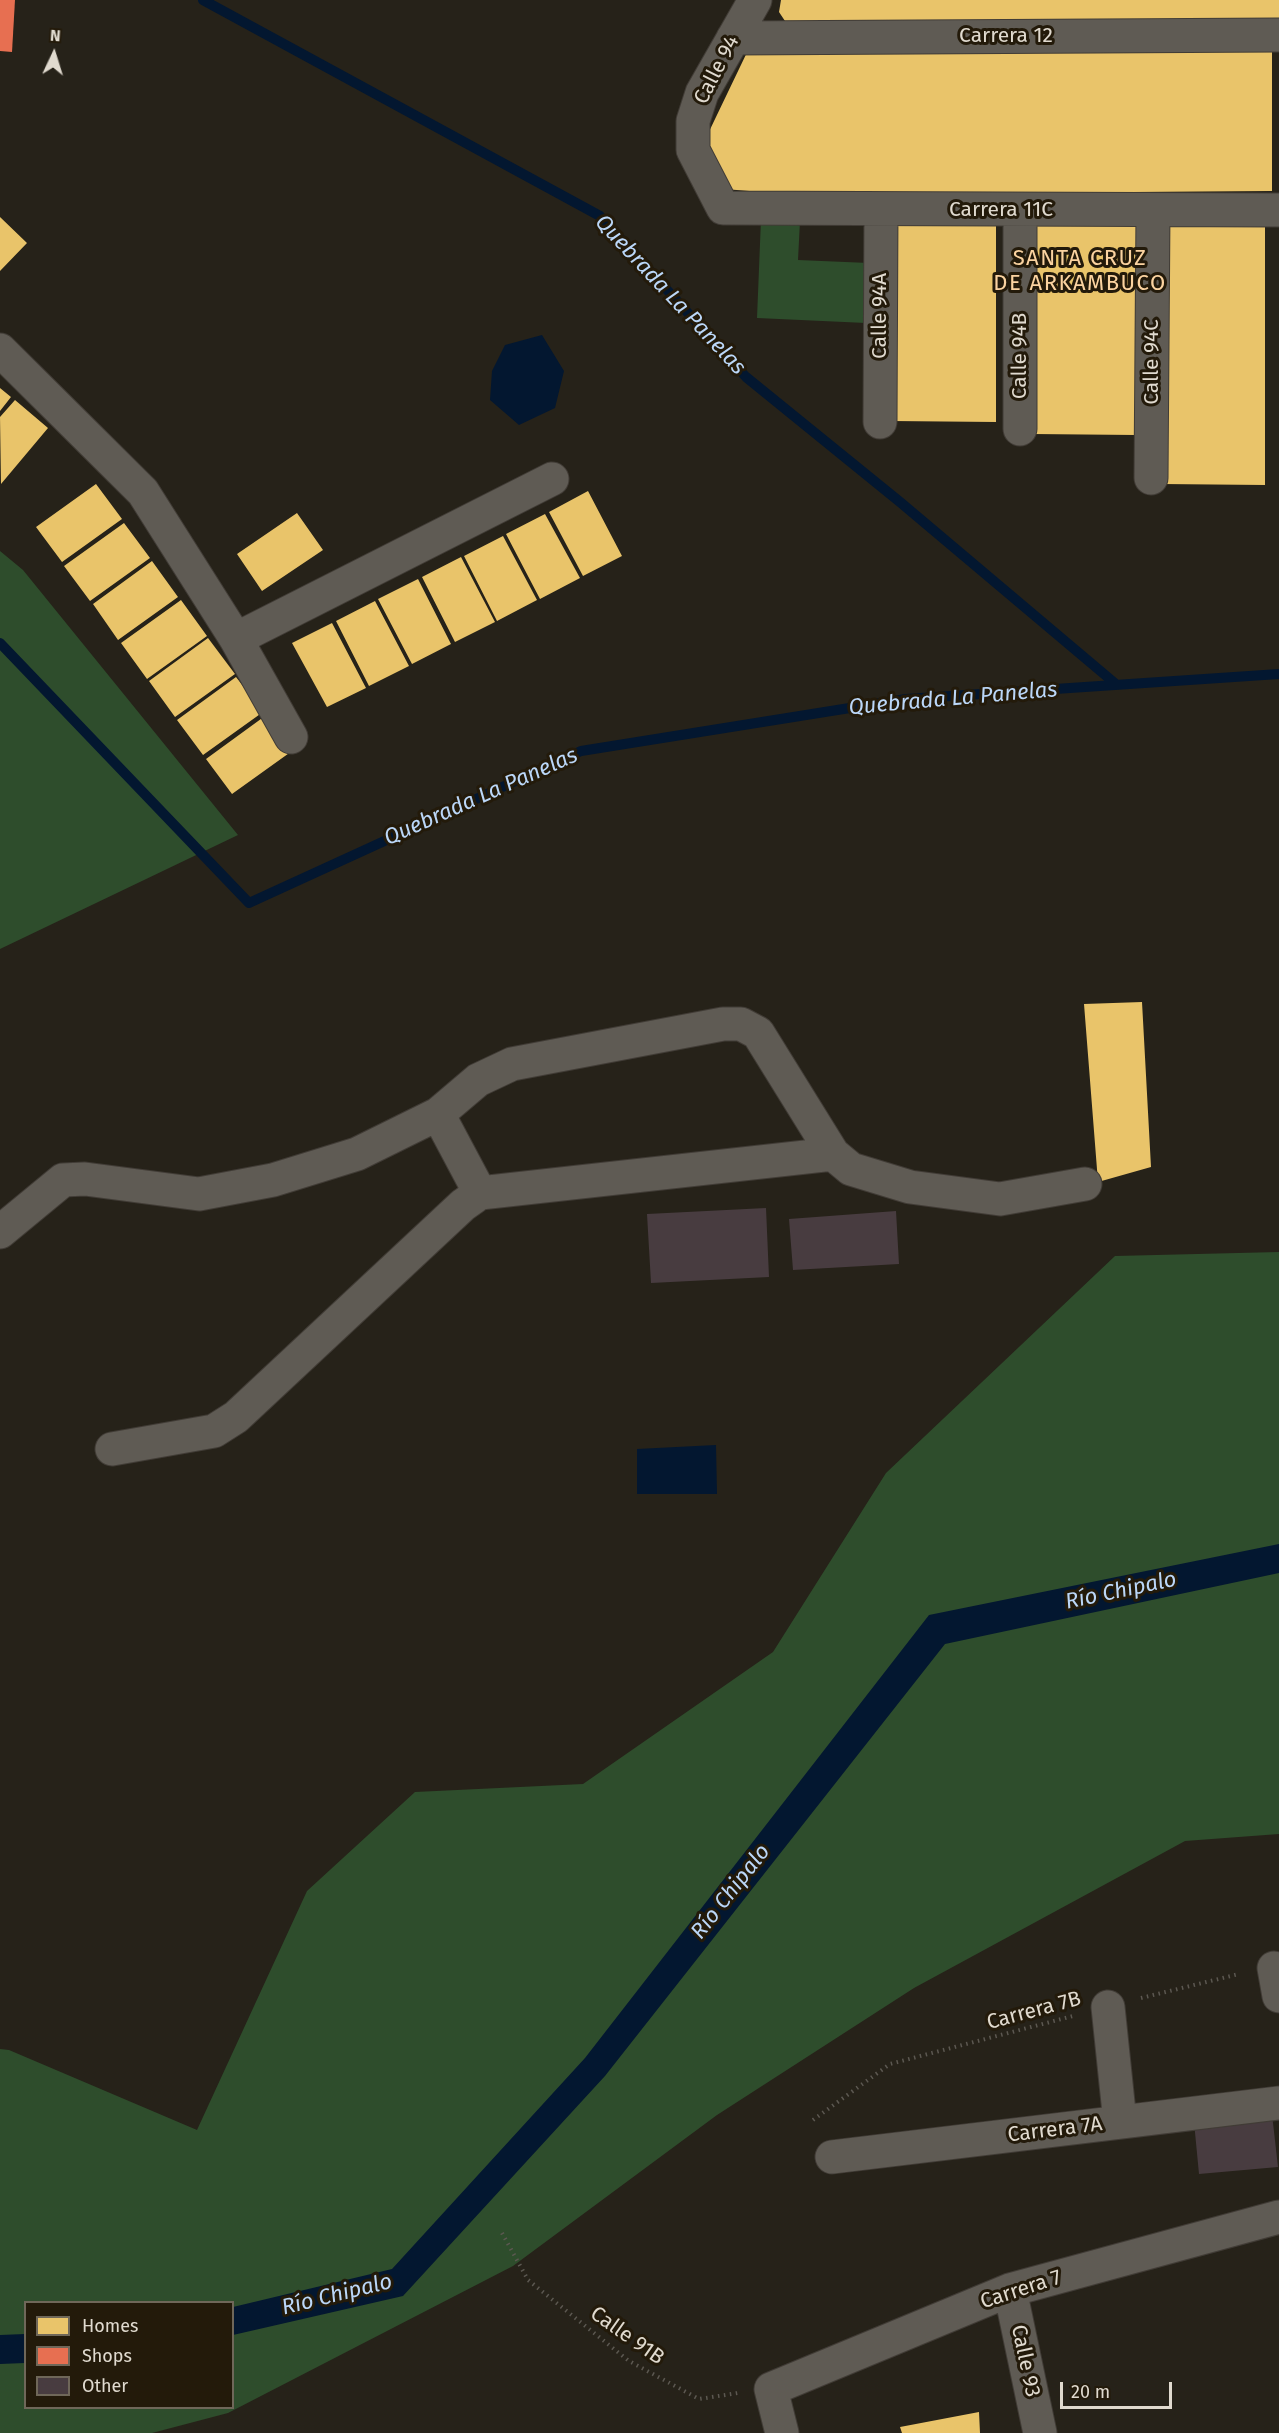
<!DOCTYPE html>
<html>
<head>
<meta charset="utf-8">
<style>
  body { margin:0 }
  #map { position:relative; width:1279px; height:2433px; overflow:hidden; background:#262219; font-family:"Fira Sans",sans-serif }
  canvas { display:block }
  .legend { position:absolute; left:24px; top:2301px; width:210px; height:108px; box-sizing:border-box; background:#231a0a; border:2px solid #6f6759; margin:0; padding:8px 10px; list-style:none; font-size:18px; color:#e0dacf }
  .legend li { display:flex; align-items:center; gap:12px; height:30px }
  .legend b { width:30px; border:2px solid #6f6759 }
  .north { position:absolute; left:24px; top:24px; width:60px; height:60px; -webkit-text-stroke:4px #231a0a; paint-order:stroke; rotate:4deg; font-size:16px; font-weight:700; line-height:24px; text-align:center; color:#e0dacf }
  .north::after { content:''; display:block; margin:auto; width:21px; height:27px; background:#e0dacf; clip-path:polygon(50% 0,100% 100%,50% 72%,0 100%) }
  .scale { position:absolute; left:1060px; top:2382px; width:112px; height:27px; box-sizing:border-box; border:3px solid #e0dacf; border-top:0; padding-left:8px; font-size:18px; line-height:21px; white-space:nowrap; color:#e0dacf; -webkit-text-stroke:4px #231a0a; paint-order:stroke }
</style>
</head>
<body>
<div id="map">
<canvas width="1279" height="2433"></canvas>
<ul class="legend">
<li><b style="height:16px;background:#e9c46a"></b>Homes</li>
<li><b style="height:16px;background:#e76f51"></b>Shops</li>
<li><b style="height:16px;background:#483c40"></b>Other</li>
</ul>
<div class="north">N</div>
<div class="scale">20 m</div>
</div>
<script>
const context = document.querySelector('canvas').getContext('2d');
context.lineJoin = 'round';
function fill(path, color) {
  context.fillStyle = color;
  context.fill(path, 'evenodd');
}
function poly(rows) {
  const path = new Path2D();
  for (const r of rows) {
    path.moveTo(r[0], r[1]);
    for (let i = 2; i < r.length; i += 2) path.lineTo(r[i], r[i + 1]);
  }
  return path;
}
function stroke(path, color, width, dash) {
  context.strokeStyle = color;
  context.lineWidth = width;
  context.lineCap = dash ? 'butt' : 'round';
  context.setLineDash(dash || []);
  context.stroke(path);
}
function label(font, color, halo, rows, align = 'center') {
  context.font = font + ' "Fira Sans",sans-serif';
  context.lineWidth = 6;
  context.setLineDash([]);
  context.textBaseline = 'middle';
  context.strokeStyle = halo;
  context.fillStyle = color;
  for (const [text, x, y, turn = 0] of rows) {
    context.save();
    context.translate(x, y);
    context.rotate((+turn || 0) * Math.PI / 180);
    context.textAlign = isNaN(turn) ? turn : align;
    if (halo) context.strokeText(text, 0, 0);
    context.fillText(text, 0, 0);
    context.restore();
  }
}
const green = poly([
  [761,219,800,221,798,260,869,263,866,323,757,318],
  [0,551,23,570,238,835,0,949],
  [1279,1252,1279,1834,1185,1841,914,1988,717,2115,513,2266,228,2413,152,2433,0,2433,0,2049,9,2050,197,2130,307,1891,415,1792,583,1784,773,1652,886,1473,1115,1256],
  [26,2302,232,2302,232,2408,26,2408]
]);
const water = poly([
  [542,335,564,371,555,408,519,425,490,400,492,371,505,345],
  [716,1445,717,1494,637,1494,637,1449],
  [1279,1544,1279,1573,945,1644,605,2076,403,2296,233,2335,233,2307,392,2269,585,2058,929,1615],
  [25,2334,25,2363,0,2364,0,2335]
]);
const homes = poly([
  [781,0,1279,0,1279,26,785,21,779,12],
  [751,44,1272,44,1272,191,992,193,762,192,724,189,704,142],
  [0,217,27,243,0,271],
  [1265,222,1265,485,1161,484,1161,223],
  [996,224,996,422,891,421,891,226],
  [1033,226,1138,226,1136,435,1032,434],
  [0,388,11,397,0,411],
  [15,400,48,428,1,484,0,417],
  [96,484,122,519,62,562,36,527],
  [588,491,622,556,583,576,549,512],
  [297,513,323,550,262,591,237,554],
  [545,514,580,578,540,599,506,534],
  [124,523,150,558,90,601,64,566],
  [503,536,537,600,497,621,464,556],
  [461,557,495,622,455,642,422,577],
  [152,561,178,597,118,640,93,604],
  [418,579,451,644,412,664,378,599],
  [181,600,207,636,147,679,121,643],
  [375,601,409,666,369,686,336,621],
  [332,623,366,688,327,707,292,643],
  [208,638,235,674,175,717,149,681],
  [236,677,263,712,203,755,177,720],
  [265,716,292,751,232,794,206,759],
  [1142,1002,1151,1167,1098,1182,1084,1004],
  [979,2412,980,2433,902,2433,900,2427]
]);
const shops = poly([
  [0,0,15,0,12,52,0,51]
]);
const stream = poly([
  [203,0,600,216,746,377,900,502,1117,685],
  [0,643,249,903,581,751,906,699,1279,674]
]);
const building = poly([
  [766,1208,769,1277,651,1283,647,1214],
  [896,1211,899,1264,793,1270,789,1219],
  [1272,2114,1278,2167,1199,2174,1194,2122]
]);
const path = poly([
  [1141,1998,1239,1974],
  [813,2120,890,2064,1073,2016],
  [502,2233,528,2280,629,2361,699,2399,738,2393]
]);
const minor = poly([
  [755,0,702,93,693,121,693,150,723,208,1279,210],
  [733,38,1279,35],
  [0,350,143,492,236,639,291,737],
  [880,422,881,209],
  [1020,429,1020,210],
  [1151,478,1153,211],
  [236,639,552,479],
  [438,1114,480,1193],
  [0,1232,63,1180,85,1179,199,1194,273,1180,357,1154,438,1114,478,1080,512,1064,723,1024,741,1024,758,1033,833,1154,851,1169,910,1187,1000,1199,1085,1184],
  [112,1449,214,1431,236,1417,463,1205,480,1193,833,1154],
  [1274,1968,1279,1996],
  [1108,2007,1120,2122],
  [832,2157,1279,2103],
  [1010,2290,1040,2433],
  [782,2433,771,2389,1010,2290,1279,2217]
]);
const streetNames = [
  ["Carrera 12",1006,36],
  ["Calle 94",717,70,-63],
  ["Carrera 11C",1001,210],
  ["Calle 94A",880,316,-90],
  ["Calle 94B",1020,356,-90],
  ["Calle 94C",1152,362,-90],
  ["Carrera 7B",1034,2011,-15],
  ["Carrera 7A",1055,2130,-7],
  ["Carrera 7",1021,2290,-18],
  ["Calle 91B",627,2336,35],
  ["Calle 93",1025,2361,78]
];
const neighbourhoodNames = [
  ["SANTA CRUZ",1080,259],
  ["DE ARKAMBUCO",1080,284]
];
const waterNames = [
  ["Quebrada La Panelas",670,295,47],
  ["Quebrada La Panelas",953,699,-5],
  ["Quebrada La Panelas",481,797,-24],
  ["Río Chipalo",1121,1591,-12],
  ["Río Chipalo",731,1892,-52],
  ["Río Chipalo",337,2295,-14]
];
fill(green, '#2e4d2c');
fill(water, '#031730');
fill(homes, '#e9c46a');
fill(shops, '#e76f51');
stroke(stream, '#031730', 10);
fill(building, '#483c40');
stroke(minor, '#413c36', 35);
stroke(path, '#5c5851', 4, [1.5, 4.5]);
stroke(minor, '#5f5b54', 33);
label('21px', '#e0dacf', '#231a0a', streetNames);
context.letterSpacing = '1.5px';
label('22px', '#fbd3a0', '#231a0a', neighbourhoodNames);
context.letterSpacing = '0px';
label('italic 22px', '#bbd7f8', '#231a0a', waterNames);
</script>
</body>
</html>
